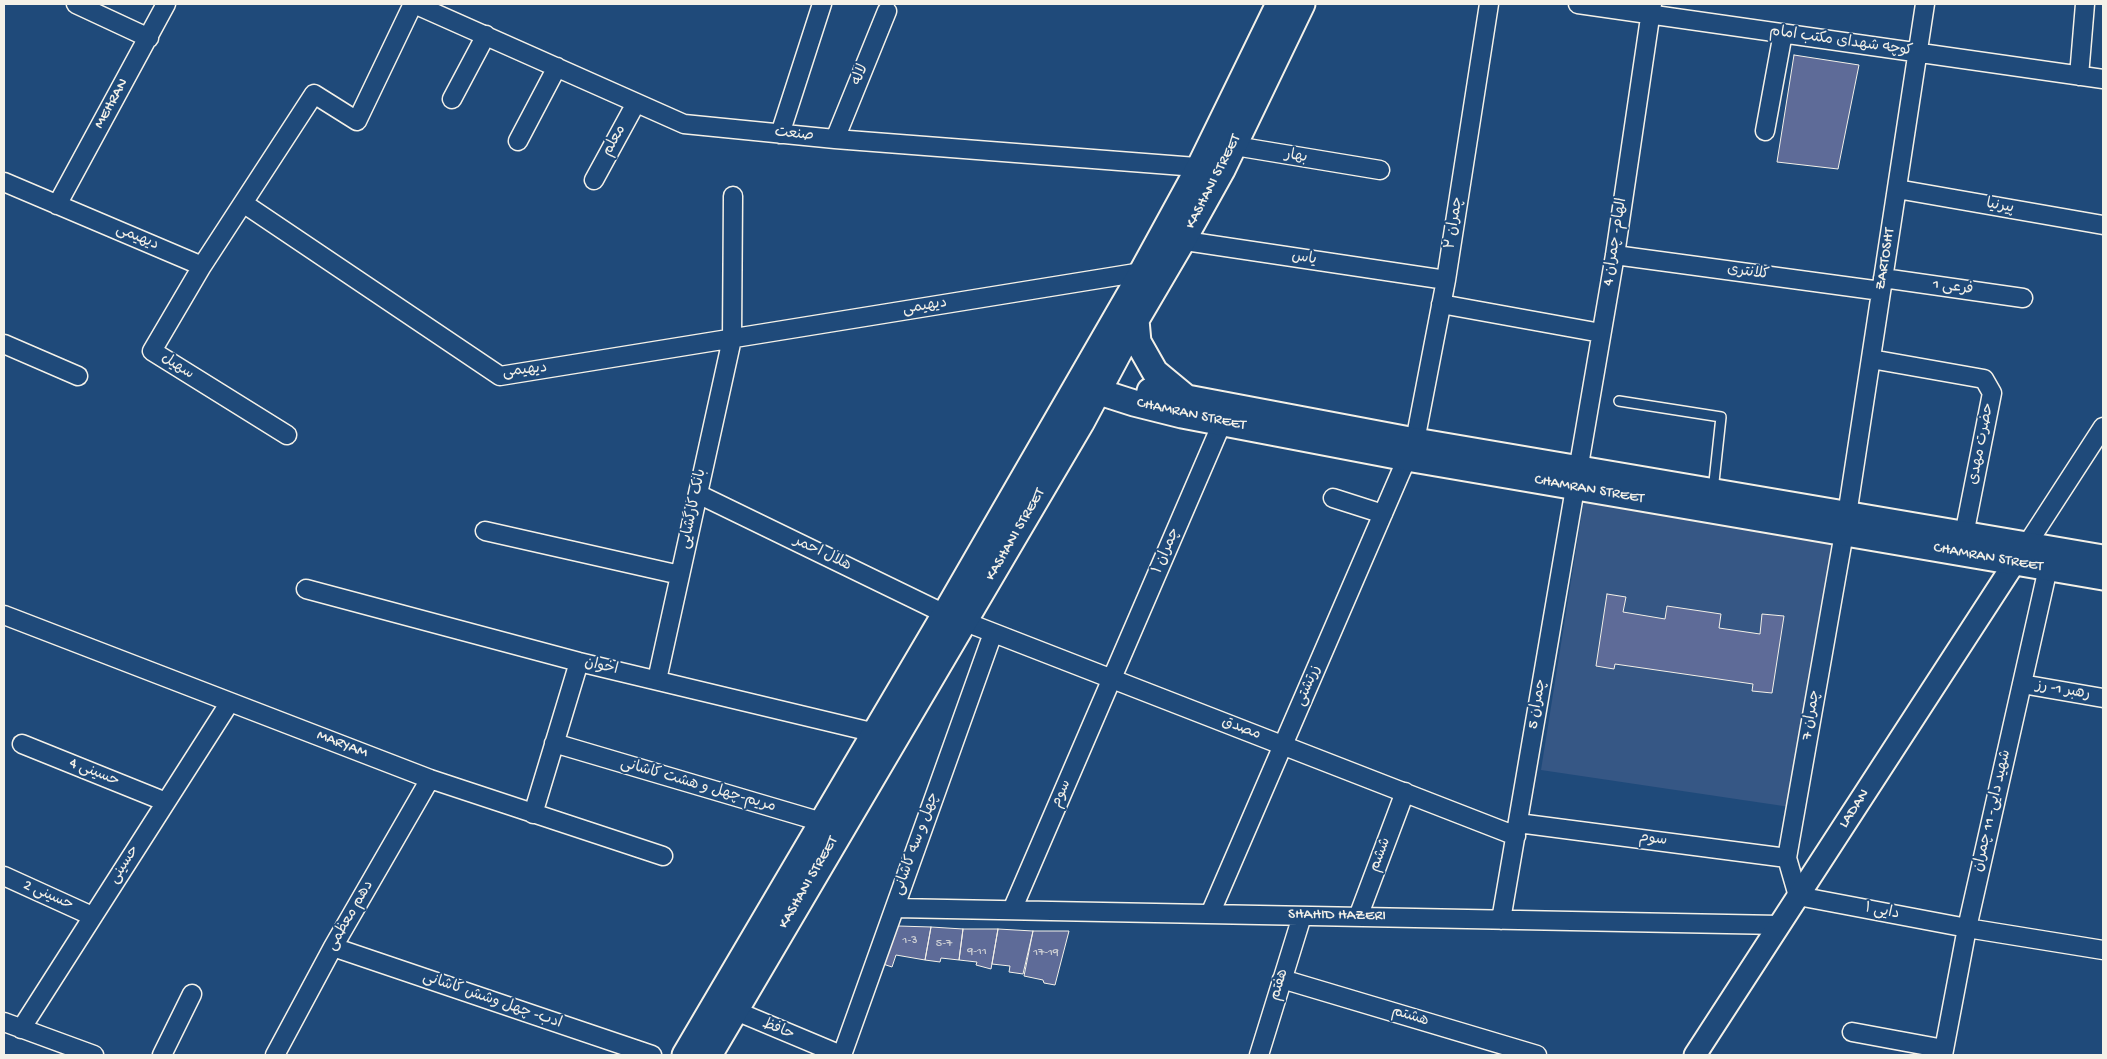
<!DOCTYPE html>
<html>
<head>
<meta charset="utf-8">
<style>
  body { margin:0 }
  #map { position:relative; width:2107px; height:1059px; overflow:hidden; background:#1f4a7a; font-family:"Gochi Hand",sans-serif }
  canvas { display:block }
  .frame { position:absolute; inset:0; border:5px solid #f4f1e8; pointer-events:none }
</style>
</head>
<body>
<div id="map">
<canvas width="2107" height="1059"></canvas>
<div class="frame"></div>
</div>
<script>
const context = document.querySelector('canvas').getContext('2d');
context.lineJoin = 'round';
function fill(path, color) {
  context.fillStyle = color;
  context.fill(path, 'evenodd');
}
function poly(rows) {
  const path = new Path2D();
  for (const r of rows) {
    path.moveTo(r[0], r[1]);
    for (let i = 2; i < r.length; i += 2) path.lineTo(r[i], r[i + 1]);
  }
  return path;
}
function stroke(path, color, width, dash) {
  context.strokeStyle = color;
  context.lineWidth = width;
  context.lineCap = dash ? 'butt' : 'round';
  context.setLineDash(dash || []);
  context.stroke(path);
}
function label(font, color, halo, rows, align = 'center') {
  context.font = font + ' "Gochi Hand","Playpen Sans Arabic",sans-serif';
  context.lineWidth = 4;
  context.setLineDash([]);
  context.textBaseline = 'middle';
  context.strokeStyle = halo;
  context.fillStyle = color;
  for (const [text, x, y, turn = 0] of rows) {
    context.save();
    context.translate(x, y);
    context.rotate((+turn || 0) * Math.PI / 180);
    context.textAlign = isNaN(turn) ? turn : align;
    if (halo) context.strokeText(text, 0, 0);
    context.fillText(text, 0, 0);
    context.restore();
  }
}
const built = poly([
  [1584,499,1833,539,1790,807,1541,770]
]);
const building = poly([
  [1794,55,1859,65,1838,169,1777,162,1794,55],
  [1607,594,1626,597,1623,612,1665,619,1667,606,1721,614,1719,628,1760,634,1762,614,1784,616,1772,693,1752,691,1753,684,1615,664,1614,669,1596,666,1607,594],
  [898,926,931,927,925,960,896,955,892,967,883,964,898,926],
  [931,927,963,929,959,960,941,958,940,962,925,960,931,927],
  [963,929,998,929,991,969,976,965,977,962,959,960,963,929],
  [998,929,1033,931,1023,974,1009,972,1010,966,992,964,998,929],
  [1033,931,1069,931,1055,985,1044,983,1043,980,1024,976,1033,931]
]);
const service = poly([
  [1619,401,1721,417,1713,491]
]);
const minor = poly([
  [76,4,149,38],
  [414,4,684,124,835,139,1209,168],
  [1578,4,2103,79],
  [2079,76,2085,4],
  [452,99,486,35],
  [1765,131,1783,33],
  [780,134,822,4],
  [835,139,887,11],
  [518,141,557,67],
  [1223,144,1380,170],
  [594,180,636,103],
  [4,182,202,266,243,203,500,376,1142,272,1149,273],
  [1897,189,2103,225],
  [243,203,314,94,357,121,413,4],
  [57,205,166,4],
  [1172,239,1446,280],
  [1615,255,1881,291],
  [202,266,152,351,287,435],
  [1883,278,2023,298],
  [1441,304,1601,333],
  [4,344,78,376],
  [1871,359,1984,379,1992,393,1964,535],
  [1415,441,1446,280,1489,4],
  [698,494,945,614,1516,836],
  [1333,498,1383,514],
  [1847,515,1925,4],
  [485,531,680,575],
  [1844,533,1787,858,1798,896,1967,928,2103,950],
  [2022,552,2103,427],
  [306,589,579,662,884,735],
  [4,615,430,779,663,856],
  [657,680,732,339,733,196],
  [2022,684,2103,698],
  [554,743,832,825],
  [22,744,166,802],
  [533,814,579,662],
  [1518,823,1787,858],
  [4,876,92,916],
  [895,908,1779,925],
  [1012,910,1222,423],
  [1210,914,1407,458],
  [1358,917,1405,792],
  [1501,920,1615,255,1652,4],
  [333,947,652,1055],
  [1282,979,1537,1055],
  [724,1006,841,1055],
  [4,1022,94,1055],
  [21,1029,230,702],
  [1852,1032,1944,1049],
  [162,1055,192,994],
  [275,1055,333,947,430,779],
  [842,1055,993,633],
  [1259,1055,1302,916],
  [1943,1055,1967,928,2048,568]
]);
const tertiary = poly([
  [1695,1055,2015,562]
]);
const secondary = poly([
  [1136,320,1138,342,1155,372,1184,396],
  [1084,387,1134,403,1182,415,1407,458,2103,577],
  [1150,391,1415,441,2103,558],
  [685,1055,945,614,1131,292,1200,166,1279,4],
  [709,1055,1081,423,1136,320,1183,240,1222,170,1302,4]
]);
const numberNames = [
  ["1-3",910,941],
  ["5-7",944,944],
  ["9-11",977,952],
  ["17-19",1046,953]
];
const streetNames = [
  ["کوچه شهدای مکتب امام",1841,42,8],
  ["لاله",861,75,-68],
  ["MEHRAN",112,104,-61],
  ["صنعت",794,135,6],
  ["معلم",615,141,-61],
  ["بهار",1296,157,9],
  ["KASHANI STREET",1214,182,-63],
  ["پیرنیا",2000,207,10],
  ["چمران ۲",1455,223,-81],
  ["دیهیمی",137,238,23],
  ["الهام- چمران 4",1616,242,-81],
  ["یاس",1304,259,9],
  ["ZARTOSHT",1886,259,-81],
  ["کلانتری",1748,273,8],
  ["فرعی 1",1953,288,8],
  ["دیهیمی",925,307,-9],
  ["سهیل",177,367,32],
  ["دیهیمی",525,371,-6],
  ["CHAMRAN STREET",1191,415,12],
  ["حضرت مهدی",1982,444,-79],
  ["CHAMRAN STREET",1589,490,10],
  ["بانک کارگشایی",694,509,-78],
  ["KASHANI STREET",1016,535,-60],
  ["چمران ۱",1167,551,-67],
  ["هلال احمر",822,554,26],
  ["CHAMRAN STREET",1988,558,10],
  ["اخوان",601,667,13],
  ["زرتشتی",1309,686,-67],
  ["رهبر 1- رز",2063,691,10],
  ["چمران 5",1538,704,-80],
  ["چمران 7",1812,715,-80],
  ["مصدق",1241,729,21],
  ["MARYAM",342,745,21],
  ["حسینی 4",94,773,22],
  ["مریم-چهل و هشت کاشانی",698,786,16],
  ["سوم",1062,794,-67],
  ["LADAN",1855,809,-57],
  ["شهید دایی- 11 چمران",1993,811,-77],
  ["سوم",1653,840,7],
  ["چهل و سه کاشانی",917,844,-70],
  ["ششم",1381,855,-69],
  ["حسینی",125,865,-57],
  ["KASHANI STREET",809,883,-60],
  ["حسینی 2",48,896,24],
  ["دایی ۱",1882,912,11],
  ["دهم معظمی",351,916,-60],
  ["SHAHID HAZERI",1337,916,1],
  ["هفتم",1280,985,-73],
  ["ادب- چهل وشش کاشانی",492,1001,19],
  ["هشتم",1410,1017,17],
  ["حافظ",778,1030,22]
];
fill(built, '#365785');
fill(building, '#5e6b98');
stroke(building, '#f4f1e8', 1);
stroke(service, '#f4f1e8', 12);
stroke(minor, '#f4f1e8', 21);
stroke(tertiary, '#f4f1e8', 25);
stroke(secondary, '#f4f1e8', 29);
stroke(service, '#1f4a7a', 9);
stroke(minor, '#1f4a7a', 18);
stroke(tertiary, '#1f4a7a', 21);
stroke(secondary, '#1f4a7a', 25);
label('12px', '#ced0d4', null, numberNames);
label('15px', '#f4f1e8', '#1f4a7a', streetNames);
</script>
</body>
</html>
